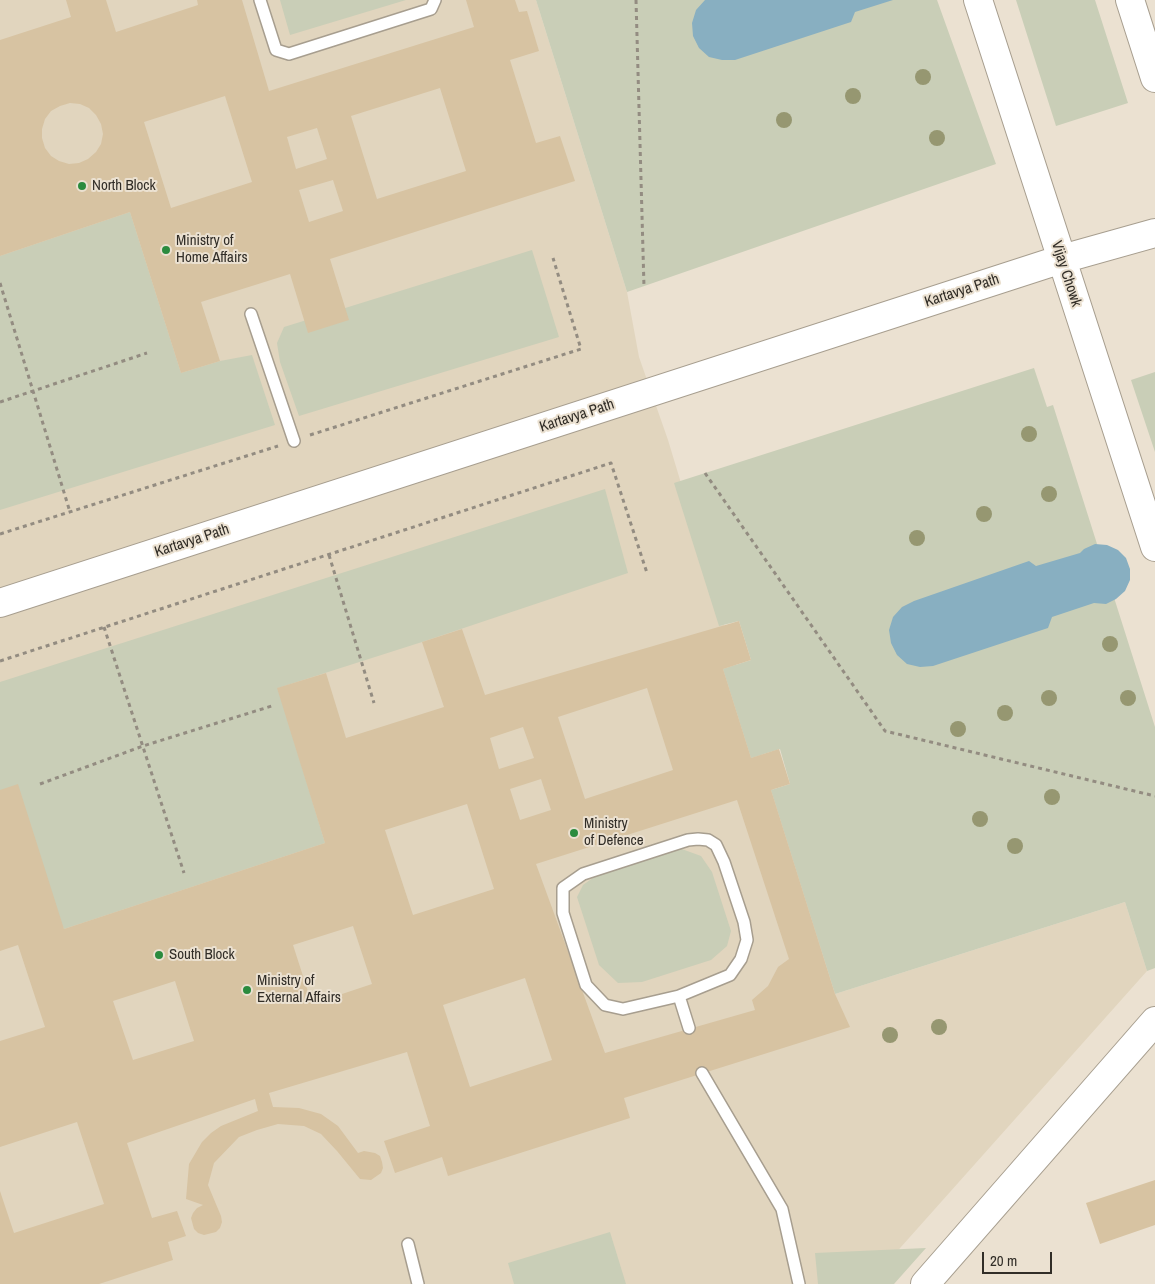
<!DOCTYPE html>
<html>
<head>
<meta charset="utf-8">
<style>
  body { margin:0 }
  #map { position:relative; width:1155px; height:1284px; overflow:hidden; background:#ebe1d1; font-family:"Archivo Narrow",sans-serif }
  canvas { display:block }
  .scale { position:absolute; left:982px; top:1252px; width:70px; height:22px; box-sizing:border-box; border:2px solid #312d27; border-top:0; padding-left:6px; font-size:15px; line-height:18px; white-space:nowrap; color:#312d27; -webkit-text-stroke:4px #ebe1d1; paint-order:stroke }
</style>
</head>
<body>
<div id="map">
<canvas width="1155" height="1284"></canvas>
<div class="scale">20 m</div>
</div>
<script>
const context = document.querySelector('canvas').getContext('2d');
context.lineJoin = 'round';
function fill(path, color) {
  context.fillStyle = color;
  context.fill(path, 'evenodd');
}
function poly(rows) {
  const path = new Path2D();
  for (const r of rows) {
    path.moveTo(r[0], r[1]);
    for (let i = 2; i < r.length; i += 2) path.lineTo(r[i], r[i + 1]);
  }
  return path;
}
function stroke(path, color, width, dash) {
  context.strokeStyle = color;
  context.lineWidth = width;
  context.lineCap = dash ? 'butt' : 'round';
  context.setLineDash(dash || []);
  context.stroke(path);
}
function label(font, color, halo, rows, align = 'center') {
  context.font = font + ' "Archivo Narrow",sans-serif';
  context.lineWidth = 4;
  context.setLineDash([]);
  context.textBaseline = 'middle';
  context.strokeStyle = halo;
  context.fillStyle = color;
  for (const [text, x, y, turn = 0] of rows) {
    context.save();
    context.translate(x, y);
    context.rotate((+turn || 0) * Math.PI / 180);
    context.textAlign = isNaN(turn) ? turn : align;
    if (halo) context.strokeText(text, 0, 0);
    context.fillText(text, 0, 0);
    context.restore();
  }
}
const built = poly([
  [0,0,536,0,627,292,639,357,668,440,835,994,1125,902,1147,971,868,1284,0,1284]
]);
const green = poly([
  [280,0,406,0,290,35],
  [536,0,937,0,996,164,627,292],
  [1016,0,1095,0,1128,103,1056,126],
  [130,212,181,373,220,361,252,355,275,425,0,510,0,256],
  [532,250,559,337,299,416,280,362,277,343,284,327],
  [1034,368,1047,407,1053,405,1155,727,1155,968,1147,971,1125,902,835,994,771,790,790,784,780,749,751,758,723,669,751,660,739,621,719,626,674,483],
  [1155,372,1155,452,1131,380],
  [605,489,628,573,422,642,278,688,325,843,64,929,0,790,0,682],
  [679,848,701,856,712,872,731,931,727,946,711,960,642,982,618,983,599,965,577,897,583,885,597,875],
  [610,1232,626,1284,514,1284,508,1263],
  [926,1248,894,1284,818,1284,815,1253]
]);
const water = poly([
  [705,0,893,0,855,12,851,22,735,60,722,60,709,57,699,48,693,36,692,23,696,10],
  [1095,544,1107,545,1118,550,1126,558,1130,569,1130,580,1125,591,1116,599,1106,604,1094,603,1052,617,1048,628,933,666,920,667,907,664,897,655,891,643,889,630,893,617,902,607,914,601,1029,561,1036,566,1080,553,1084,549]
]);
const building = poly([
  [66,0,106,0,116,32,198,5,197,0,242,0,269,91,474,27,466,0,515,0,519,12,527,11,539,51,510,60,536,143,560,136,575,181,330,259,349,320,308,333,290,274,201,302,220,361,181,373,130,212,0,256,0,40,71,17],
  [440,88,466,171,377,199,351,116],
  [225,96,252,182,171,208,144,122],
  [70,103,80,104,89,108,96,115,101,124,103,134,101,144,96,152,88,159,79,163,69,164,59,161,51,156,45,148,42,138,42,129,45,119,51,111,60,106],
  [317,128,327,159,296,169,287,137],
  [333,180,343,211,309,222,299,190],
  [739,621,751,660,723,669,751,758,779,749,790,784,771,790,835,994,850,1027,624,1098,630,1118,448,1176,442,1157,395,1173,384,1141,430,1126,407,1052,269,1093,273,1107,299,1108,321,1114,338,1126,358,1153,364,1151,375,1153,380,1156,382,1162,383,1168,381,1173,371,1180,360,1179,337,1151,321,1134,304,1126,278,1124,257,1130,239,1137,214,1163,208,1185,221,1216,222,1222,220,1228,216,1232,204,1235,198,1233,194,1229,191,1218,193,1213,197,1208,203,1205,186,1199,189,1164,202,1142,211,1133,221,1126,258,1111,255,1099,127,1143,152,1218,177,1211,186,1236,168,1242,173,1260,99,1284,0,1284,0,1191,14,1233,104,1204,77,1122,0,1147,0,1041,45,1027,18,945,0,951,0,790,18,784,64,929,325,843,277,688,326,673,346,738,444,707,422,642,462,629,485,695],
  [647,688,673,770,585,799,558,717],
  [523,727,534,758,499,769,490,738],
  [541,779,551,810,520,820,510,789],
  [737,800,789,959,778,967,768,986,752,1000,755,1010,605,1053,536,864],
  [467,804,494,889,413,915,385,830],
  [353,926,372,984,312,1004,293,945],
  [525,978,552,1060,470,1087,443,1005],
  [175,981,194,1041,133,1060,113,1001],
  [1155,1180,1155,1225,1100,1244,1086,1203]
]);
const path = poly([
  [636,0,644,287],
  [0,283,70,512],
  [0,402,147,353],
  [310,435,581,349,553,258],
  [705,473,885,731,1155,796],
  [0,534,278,446],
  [329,555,374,703],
  [104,627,184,873],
  [0,661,611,463,647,573],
  [40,784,143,746,275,705]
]);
const lane = poly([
  [260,0,276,50,289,54,431,9,435,0],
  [251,314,294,441],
  [698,839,708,840,716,845,724,862,744,922,747,940,741,959,730,975,679,996,623,1009,605,1005,586,985,563,913,563,888,583,874,688,840,698,839],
  [679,996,689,1028],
  [702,1073,782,1209,799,1284],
  [408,1244,418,1284]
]);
const secondary = poly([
  [978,0,1155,547],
  [1130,0,1155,78],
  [0,603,1062,259,1155,233],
  [925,1284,1155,1021]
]);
const trees = [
  [923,77],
  [853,96],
  [784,120],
  [937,138],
  [1029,434],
  [1049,494],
  [984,514],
  [917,538],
  [1110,644],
  [1049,698],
  [1128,698],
  [1005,713],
  [958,729],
  [1052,797],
  [980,819],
  [1015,846],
  [939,1027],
  [890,1035]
];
const markers = [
  [82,186,5,"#2b8b3e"],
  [166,250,5,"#2b8b3e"],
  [574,833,5,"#2b8b3e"],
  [159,955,5,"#2b8b3e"],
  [247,990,5,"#2b8b3e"]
];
const poiNames = [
  ["North Block",92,186],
  ["Ministry of",176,241],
  ["Home Affairs",176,258],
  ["Ministry",584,824],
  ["of Defence",584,841],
  ["South Block",169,955],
  ["Ministry of",257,981],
  ["External Affairs",257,998]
];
const streetNames = [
  ["Vijay Chowk",1066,274,72],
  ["Kartavya Path",962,291,-18],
  ["Kartavya Path",577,416,-18],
  ["Kartavya Path",192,541,-18]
];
fill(built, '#e1d5be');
fill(green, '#c9ceb7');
fill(water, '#88afc1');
fill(building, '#d7c3a2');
stroke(lane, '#a79e8f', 14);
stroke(secondary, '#a79e8f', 30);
stroke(path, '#938c81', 3, [4, 4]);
stroke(lane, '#fff', 11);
stroke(secondary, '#fff', 28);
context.fillStyle = '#969771';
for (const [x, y] of trees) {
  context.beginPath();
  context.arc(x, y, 8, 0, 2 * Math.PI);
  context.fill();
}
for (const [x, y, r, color] of markers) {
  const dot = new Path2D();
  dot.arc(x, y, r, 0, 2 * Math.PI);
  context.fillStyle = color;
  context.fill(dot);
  stroke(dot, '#ebe1d1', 2);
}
label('15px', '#312d27', '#ebe1d1', poiNames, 'left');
label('15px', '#312d27', '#ebe1d1', streetNames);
</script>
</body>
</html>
